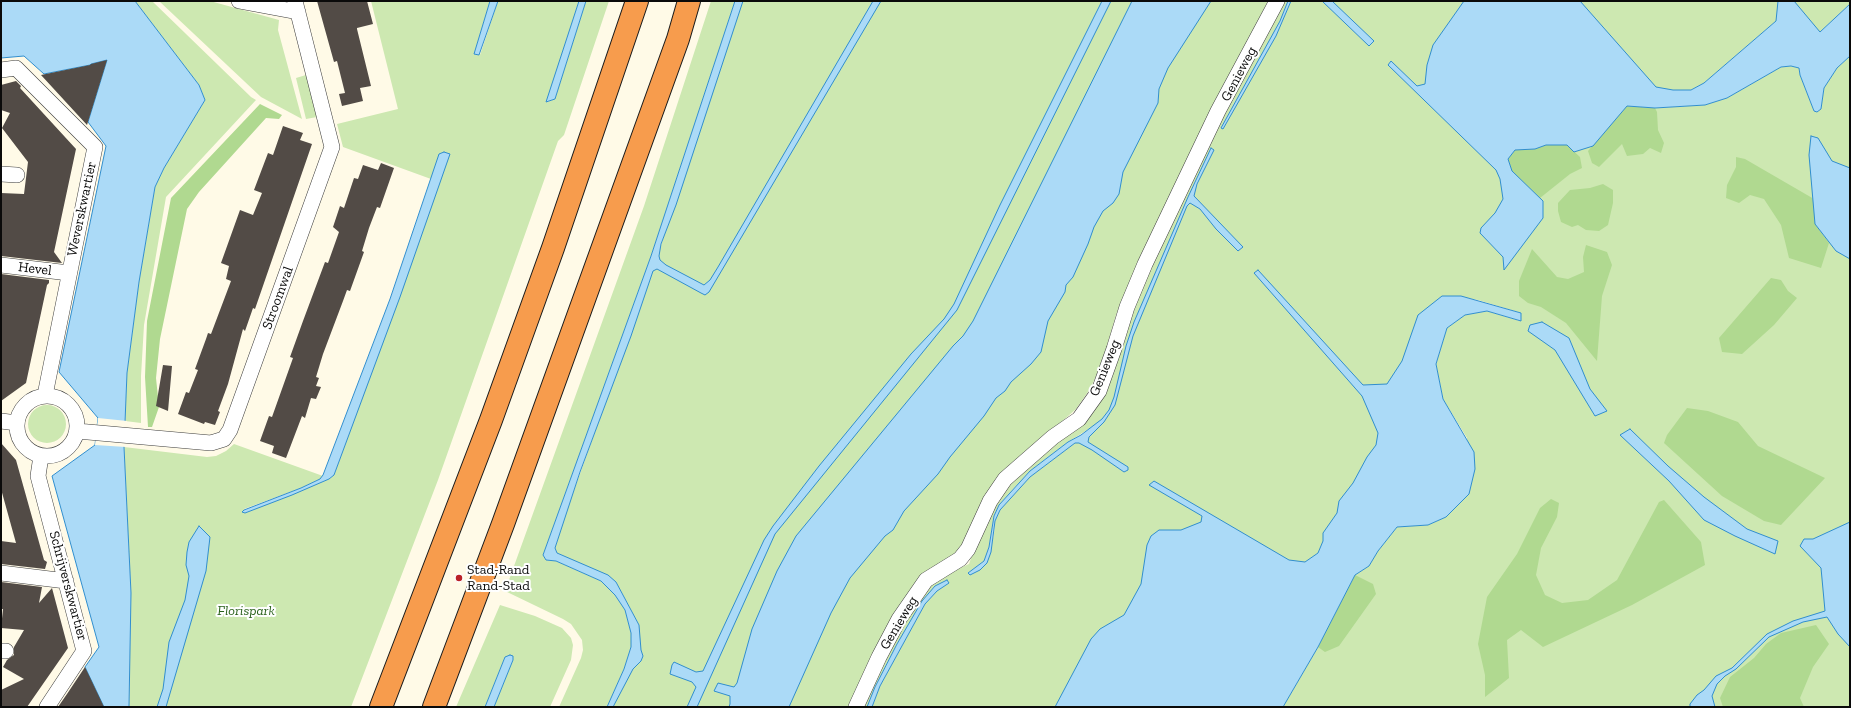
<!DOCTYPE html>
<html>
<head>
<meta charset="utf-8">
<style>
  body { margin:0 }
  #map { position:relative; width:1851px; height:708px; overflow:hidden; background:#fffae7; font-family:"Zilla Slab",serif }
  canvas { display:block }
  .frame { position:absolute; inset:0; border:2px solid #0a0a0a; pointer-events:none }
</style>
</head>
<body>
<div id="map">
<canvas width="1851" height="708"></canvas>
<div class="frame"></div>
</div>
<script>
const context = document.querySelector('canvas').getContext('2d');
context.lineJoin = 'round';
function fill(path, color) {
  context.fillStyle = color;
  context.fill(path, 'evenodd');
}
function poly(rows) {
  const path = new Path2D();
  for (const r of rows) {
    if (r.length === 3) {
      path.moveTo(r[0] + r[2], r[1]);
      path.arc(r[0], r[1], r[2], 0, 2 * Math.PI);
      continue;
    }
    path.moveTo(r[0], r[1]);
    for (let i = 2; i < r.length; i += 2) path.lineTo(r[i], r[i + 1]);
  }
  return path;
}
function stroke(path, color, width, dash) {
  context.strokeStyle = color;
  context.lineWidth = width;
  context.lineCap = dash ? 'butt' : 'round';
  context.setLineDash(dash || []);
  context.stroke(path);
}
function label(font, color, halo, rows, align = 'center') {
  context.font = font + ' "Zilla Slab",serif';
  context.lineWidth = 4;
  context.setLineDash([]);
  context.textBaseline = 'middle';
  context.strokeStyle = halo;
  context.fillStyle = color;
  for (const [text, x, y, turn = 0] of rows) {
    context.save();
    context.translate(x, y);
    context.rotate((+turn || 0) * Math.PI / 180);
    context.textAlign = isNaN(turn) ? turn : align;
    if (halo) context.strokeText(text, 0, 0);
    context.fillText(text, 0, 0);
    context.restore();
  }
}
const green = poly([
  [135,1,152,1,251,97,256,100,166,197,144,325,141,376,141,423,125,421,127,373,139,282,155,187,164,168,205,100,199,85],
  [159,1,210,1,279,20,278,30,302,119,261,97],
  [371,1,490,1,474,54,480,55,498,1,579,1,547,102,555,99,586,1,609,1,564,135,558,141,438,480,351,707,129,707,131,593,124,447,207,457,216,456,226,451,234,444,323,476,320,479,301,488,244,509,245,513,329,479,334,475,353,421,439,154,431,179,343,147,337,124,398,109],
  [711,1,735,1,651,256,543,555,546,560,556,561,601,581,615,595,625,610,631,633,631,647,624,669,607,707,559,707,581,658,583,650,582,640,571,624,563,619,505,591,644,206],
  [741,1,1268,1,1139,259,1116,315,1101,366,1090,389,1076,409,1002,475,967,539,953,557,931,569,851,707,613,707,639,625,616,582,557,553,555,548,564,518,647,288],
  [1280,1,1288,1,1283,13,1286,12,1291,1,1850,1,1850,4,1820,32,1776,21,1704,83,1691,90,1627,106,1655,108,1705,105,1727,98,1781,67,1791,66,1799,68,1800,75,1814,111,1817,112,1821,109,1824,88,1837,68,1850,56,1850,707,1283,707,1318,647,1355,575,1369,566,1378,551,1397,527,1428,525,1446,517,1469,494,1467,438,1443,399,1436,364,1447,328,1465,315,1487,311,1520,321,1521,313,1478,300,1454,296,1429,314,1384,432,1318,553,1306,562,1058,707,872,707,880,686,925,604,937,591,949,583,935,586,897,644,875,687,867,707,862,707,918,597,941,576,969,564,980,532,1003,490,1092,412,1152,257],
  [1095,425,1075,443,1030,477,1007,502,1000,510,995,521,994,534,987,563,968,573,984,561,989,547,994,516,999,505,1015,487,1030,471,1068,442],
  [306,75,317,117,306,119,296,78],
  [47,424,19],
  [500,605,535,616,562,628,571,638,573,645,571,660,550,707,494,707,513,660,505,657,485,707,456,707]
]);
const forest = poly([
  [260,104,282,115,279,119,266,118,199,192,187,209,160,339,156,378,159,407,152,427,148,427,145,377,147,321,171,198],
  [1627,106,1655,108,1657,112,1658,130,1664,143,1661,153,1650,148,1643,154,1627,156,1622,144,1599,167,1592,163,1588,151],
  [1546,145,1567,145,1580,157,1582,168,1570,174,1540,198,1512,171,1508,159,1515,150,1535,149],
  [1736,157,1745,159,1814,199,1815,224,1829,243,1821,268,1789,258,1781,225,1764,199,1750,195,1739,203,1726,198,1727,185,1736,167],
  [1603,184,1613,190,1613,203,1608,225,1599,231,1586,230,1578,225,1572,227,1561,222,1558,211,1558,203,1570,190,1590,188],
  [1586,245,1607,252,1612,265,1602,296,1597,361,1566,323,1541,307,1528,303,1519,296,1519,281,1532,249,1557,277,1568,279,1584,272,1583,257],
  [1771,278,1781,280,1788,291,1797,298,1774,325,1742,354,1722,352,1719,338],
  [1687,408,1708,411,1738,422,1758,446,1825,478,1781,525,1764,521,1722,496,1664,443,1667,435],
  [1551,499,1559,503,1557,517,1541,548,1536,575,1545,595,1562,603,1588,600,1617,580,1659,502,1664,500,1701,542,1705,565,1632,605,1543,647,1521,630,1507,640,1509,678,1485,697,1485,675,1478,644,1487,597,1517,554,1540,508],
  [1355,575,1373,584,1376,594,1339,646,1325,652,1318,647],
  [1816,625,1829,644,1813,667,1800,698,1804,707,1723,707,1720,698,1730,677,1754,658,1766,644,1781,633]
]);
const water = poly([
  [1,1,135,1,199,85,205,100,164,168,155,187,139,282,127,373,124,447,131,593,129,707,104,707,85,667,99,647,52,476,95,445,98,418,59,372,106,146,88,122,107,60,91,64,90,65,44,74,24,56,1,58,1,1],
  [490,1,498,1,479,55,474,54,490,1],
  [579,1,586,1,555,99,546,102,579,1],
  [735,1,743,1,676,205,661,244,659,256,660,260,666,265,704,285,710,280,718,267,873,1,881,1,709,292,705,295,701,293,657,269,653,271,631,336,580,472,555,548,557,553,608,575,616,582,639,625,641,650,643,656,641,661,633,669,613,707,607,707,624,669,631,647,631,633,625,610,615,595,601,581,556,561,546,560,543,555,651,256,735,1],
  [1102,1,1111,1,957,310,775,534,697,707,687,707,696,687,692,682,670,674,672,665,674,662,696,672,703,671,764,540,773,526,819,466,911,354,944,319,954,304,1000,205,1102,1],
  [1132,1,1211,1,1168,68,1159,89,1158,103,1123,172,1119,194,1113,203,1103,211,1094,227,1088,244,1073,277,1066,285,1065,292,1048,321,1041,352,1031,364,1011,382,1005,391,996,398,984,416,950,457,938,474,904,511,893,530,885,536,850,578,831,613,789,707,729,707,730,704,730,696,714,691,718,683,734,687,737,683,752,629,777,571,796,536,953,346,963,336,973,321,1132,1],
  [1288,1,1291,1,1276,36,1223,129,1221,128,1280,21,1288,1],
  [1322,1,1332,1,1374,41,1369,46,1322,1],
  [1464,1,1580,1,1656,87,1673,90,1691,90,1704,83,1776,21,1778,1,1794,1,1820,32,1850,4,1850,56,1837,68,1824,88,1821,109,1817,112,1814,111,1800,75,1799,68,1791,66,1781,67,1727,98,1705,105,1655,108,1627,106,1593,146,1574,152,1567,145,1546,145,1535,149,1515,150,1508,159,1512,171,1543,201,1543,218,1504,270,1503,257,1480,233,1481,228,1495,213,1503,199,1500,179,1496,170,1388,65,1391,61,1417,86,1425,84,1427,65,1433,45,1464,1],
  [1811,136,1818,138,1832,161,1850,168,1850,259,1836,251,1815,224,1809,155,1811,136],
  [1211,148,1214,150,1197,184,1194,196,1243,247,1238,251,1216,229,1200,209,1190,203,1187,206,1133,336,1115,405,1104,422,1089,437,1088,442,1128,467,1128,470,1124,472,1092,450,1079,443,1075,443,1030,477,1000,510,995,521,991,552,987,563,980,570,970,575,968,573,984,561,989,547,994,516,999,505,1030,471,1068,442,1081,435,1102,419,1109,410,1114,397,1126,346,1134,322,1188,197,1211,148],
  [444,152,450,154,400,297,334,475,329,479,292,495,245,513,242,512,244,510,301,488,320,479,323,475,390,299,439,154,444,152],
  [1258,270,1363,385,1387,384,1402,361,1418,315,1442,296,1461,296,1521,313,1521,321,1487,311,1465,315,1447,328,1436,364,1443,399,1474,452,1475,469,1469,494,1446,517,1428,525,1397,527,1378,551,1369,566,1355,575,1318,647,1283,707,1055,707,1091,639,1100,629,1124,615,1141,584,1147,545,1151,536,1159,530,1181,530,1201,522,1202,516,1149,485,1154,481,1289,560,1305,562,1318,553,1323,541,1323,533,1337,513,1339,501,1353,483,1367,457,1376,445,1378,433,1362,396,1254,273,1258,270],
  [1542,322,1569,338,1590,389,1607,411,1595,416,1555,350,1528,331,1530,325,1542,322],
  [1630,429,1668,466,1704,497,1747,529,1778,541,1775,554,1735,536,1704,520,1669,481,1620,435,1630,429],
  [1850,522,1850,647,1838,634,1827,617,1803,622,1769,637,1736,669,1725,676,1717,684,1712,696,1715,707,1690,707,1690,704,1697,695,1704,690,1716,676,1732,668,1767,634,1793,621,1825,611,1821,568,1800,546,1804,539,1813,539,1850,522],
  [199,526,210,537,206,571,166,707,157,707,163,689,169,642,185,600,189,576,186,565,187,552,189,542,199,526],
  [947,580,949,583,937,591,925,604,880,686,872,707,867,707,875,687,897,644,922,601,935,586,947,580],
  [510,655,513,656,513,660,494,707,485,707,505,657,510,655]
]);
const pier = poly([
  [98,418,127,421,126,447,95,445]
]);
const building = poly([
  [317,1,367,1,373,24,357,28,357,29,371,86,360,88,363,101,342,106,339,94,345,93,337,61,334,62],
  [107,60,87,125,41,75,90,65,91,64],
  [16,81,21,86,20,88,76,149,54,252,62,263,1,256,1,193,24,194,28,162,2,128,10,113,1,110,1,85],
  [283,126,303,133,300,140,312,144,255,309,253,308,245,331,243,329,228,384,218,411,220,412,215,425,205,422,204,424,178,414,186,392,189,393,198,370,195,369,206,339,208,333,211,334,231,281,226,279,229,266,221,263,240,210,253,215,262,193,254,190,268,153,273,155],
  [381,163,394,168,380,208,377,207,369,228,362,251,364,252,350,291,347,290,343,301,323,354,316,377,319,378,316,386,321,387,316,399,311,398,305,418,302,416,286,458,272,453,274,446,260,441,269,416,272,417,293,358,290,357,303,321,325,262,328,263,339,232,333,227,340,206,344,208,354,178,358,179,363,165,378,170],
  [1,274,49,280,49,283,47,285,26,383,1,401],
  [163,365,172,366,168,411,156,406],
  [1,443,16,460,44,560,47,562,45,569,1,564,1,541,16,543,1,489],
  [1,582,42,587,39,603,52,588,68,648,27,707,1,707,1,690,24,679,3,667,7,660,14,655,14,647,24,630,1,628,3,609,1,609],
  [85,667,104,707,58,707,67,694]
]);
const minor = poly([
  [239,1,298,12],
  [1,70,16,68,95,147,45,395],
  [1,174,17,175],
  [1,265,69,273],
  [47,426,30],
  [1,421,17,423],
  [77,431,211,443,224,439,230,430,332,147,295,1],
  [41,456,38,476,84,651,47,707],
  [1,573,66,581],
  [1,651,6,651],
  [856,707,879,657,899,619,926,580,960,559,968,549,990,501,1005,479,1053,437,1079,419,1099,391,1114,349,1127,307,1145,264,1218,111,1277,1]
]);
const highway = poly([
  [381,707,491,420,553,248,637,1],
  [434,707,503,524,678,39,689,1]
]);
const markers = [
  [459,578,4,"#ba2127"]
];
const streetNames = [
  ["Genieweg",1239,74,-62],
  ["Weverskwartier",82,209,-78],
  ["Hevel",35,269,7],
  ["Stroomwal",278,298,-70],
  ["Genieweg",1105,368,-68],
  ["Schrijverskwartier",68,586,75],
  ["Genieweg",899,623,-59]
];
const poiNames = [
  ["Stad-Rand",467,570],
  ["Rand-Stad",467,586]
];
const parkNames = [
  ["Florispark",246,611]
];
fill(green, '#cde8b1');
fill(forest, '#b0d990');
fill(water, '#abdaf7');
stroke(water, '#318ece', 1);
fill(pier, '#fffae7');
fill(building, '#524b46');
stroke(minor, '#3d3d3d', 16);
stroke(highway, '#1b1b1b', 24);
stroke(minor, '#fff', 15);
stroke(highway, '#f79c4d', 22);
for (const [x, y, r, color] of markers) {
  const dot = new Path2D();
  dot.arc(x, y, r, 0, 2 * Math.PI);
  context.fillStyle = color;
  context.fill(dot);
  stroke(dot, '#fff', 1.5);
}
label('14px', '#0a0a0a', '#fff', streetNames);
label('14px', '#0a0a0a', '#fff', poiNames, 'left');
label('italic 14px', '#29611b', '#fff', parkNames);
</script>
</body>
</html>
